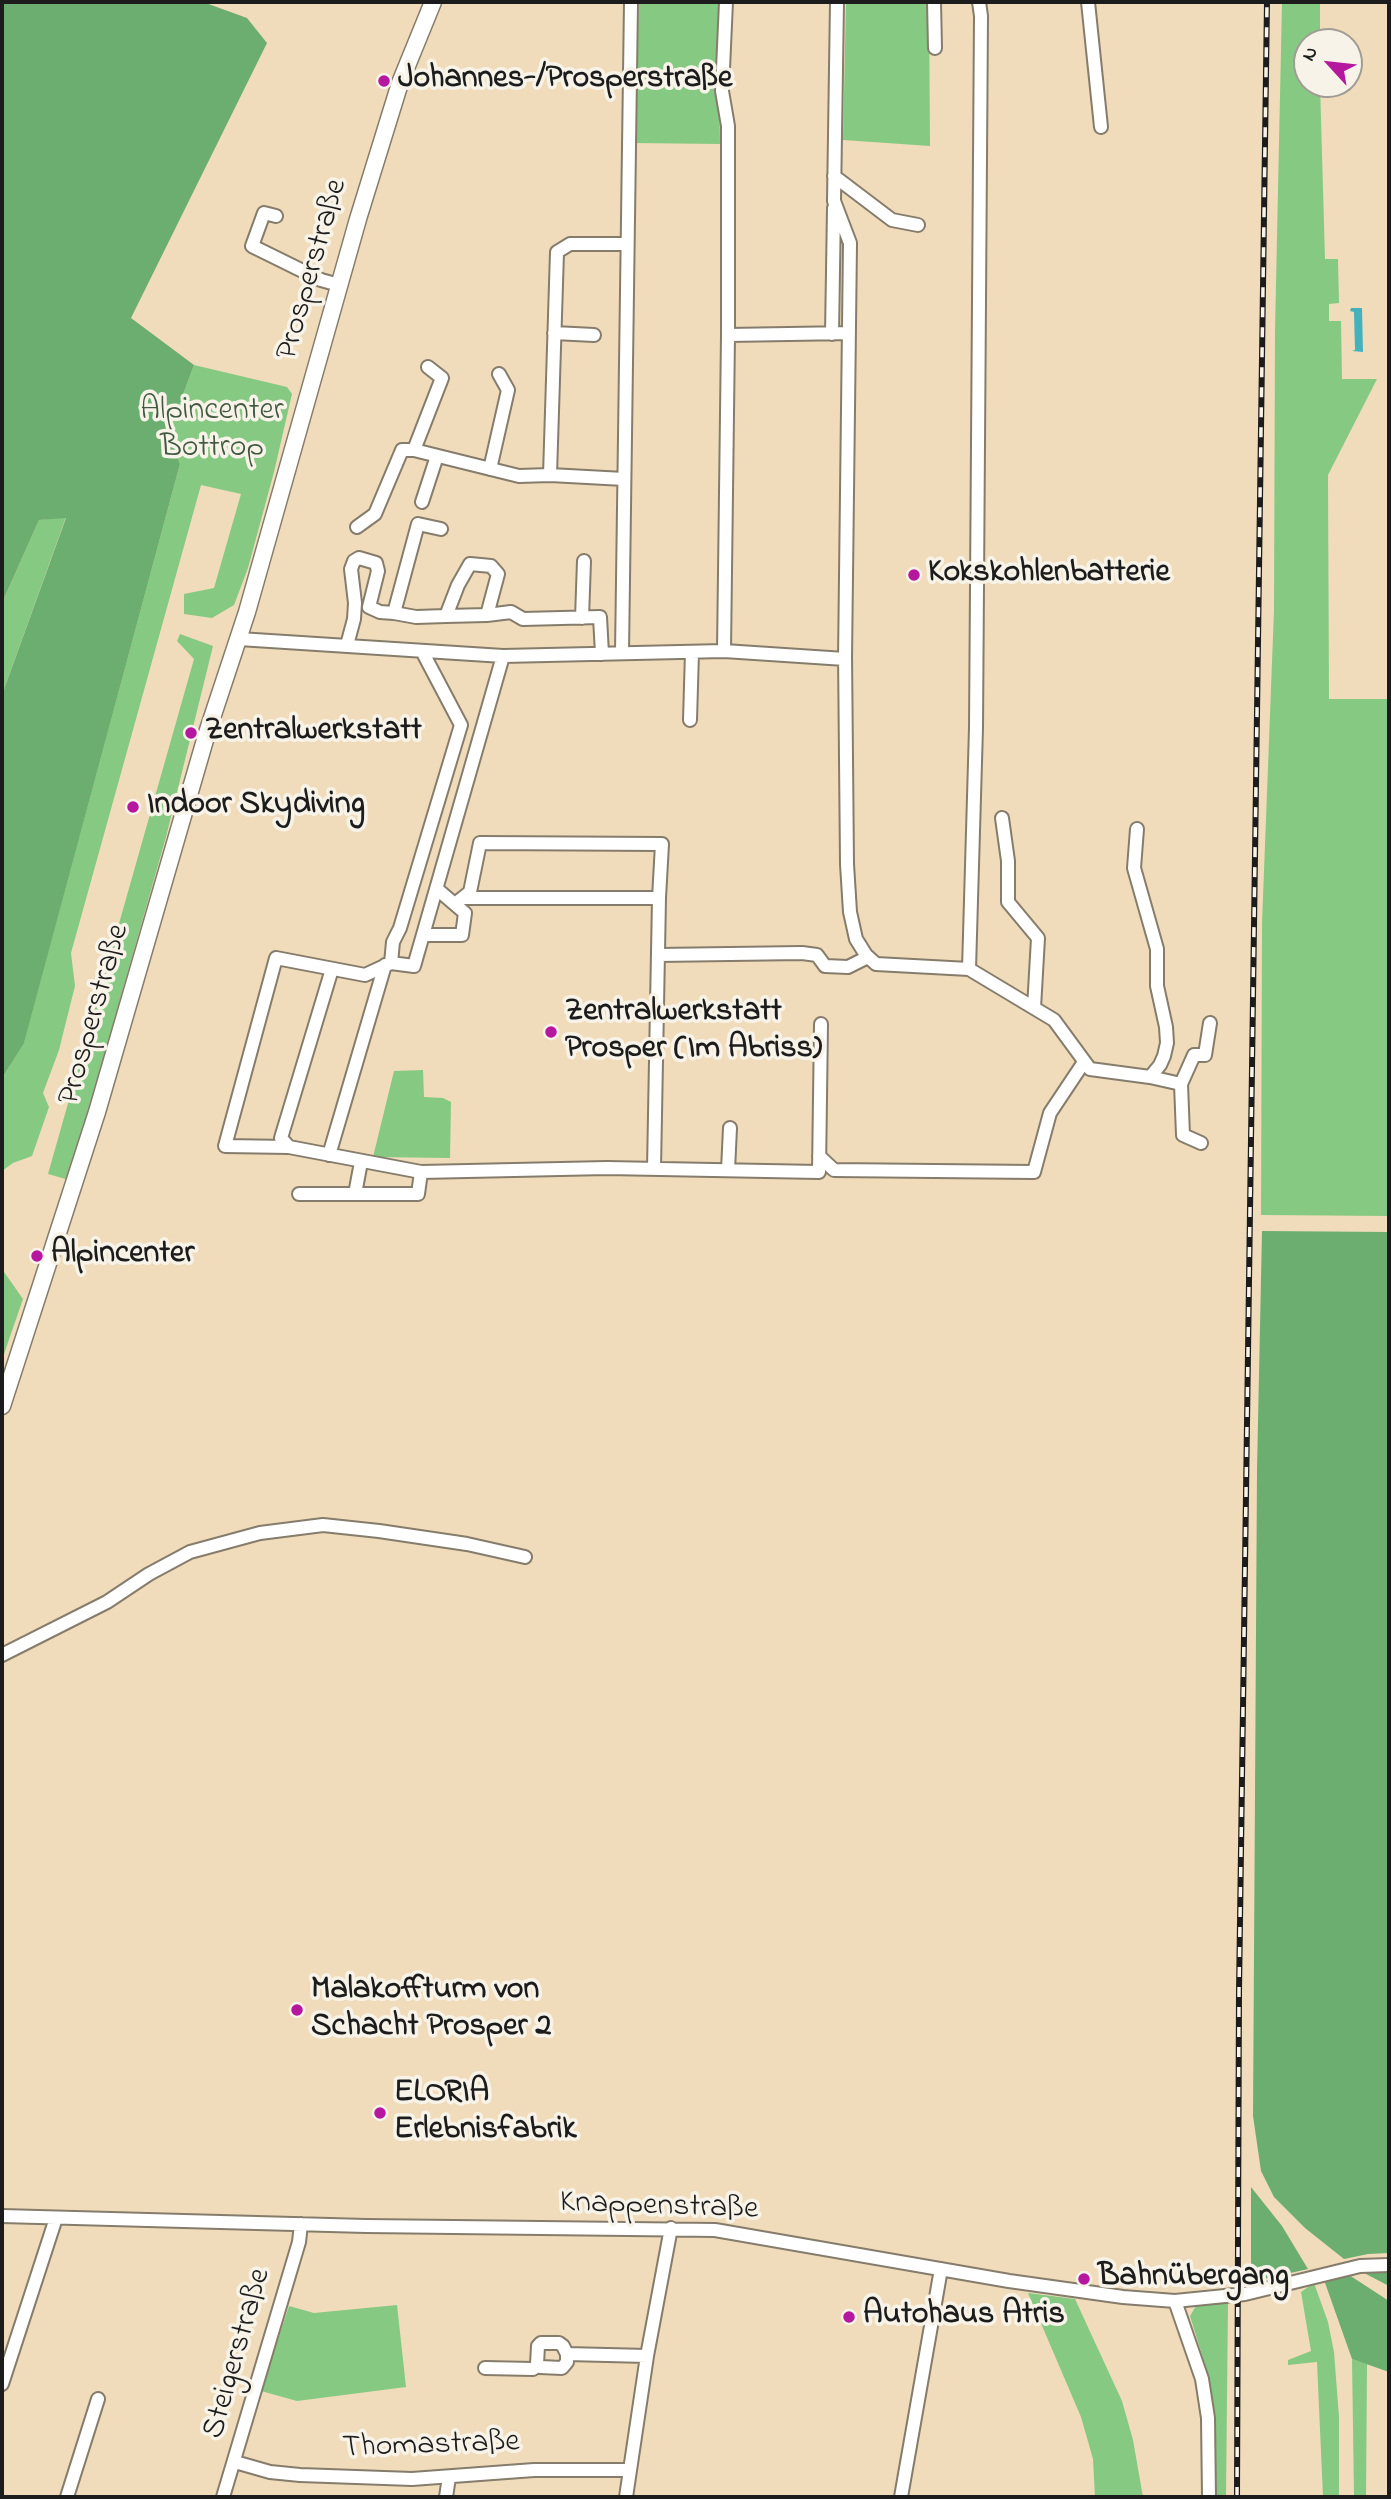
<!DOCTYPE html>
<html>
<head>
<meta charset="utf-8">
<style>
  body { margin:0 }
  #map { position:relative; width:1391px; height:2499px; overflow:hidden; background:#f0dcbb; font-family:"Indie Flower",sans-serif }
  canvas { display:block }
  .frame { position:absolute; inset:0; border:4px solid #1c1c1c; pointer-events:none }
  .north { position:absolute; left:1293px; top:28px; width:70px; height:70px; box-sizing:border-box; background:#f7f3e8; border:2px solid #9f9d96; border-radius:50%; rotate:297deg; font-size:19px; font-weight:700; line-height:28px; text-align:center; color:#1c1c1c }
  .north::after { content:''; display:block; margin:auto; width:24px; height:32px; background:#b5179e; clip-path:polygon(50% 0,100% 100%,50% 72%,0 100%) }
</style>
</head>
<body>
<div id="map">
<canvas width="1391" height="2499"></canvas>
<div class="frame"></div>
<div class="north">N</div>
</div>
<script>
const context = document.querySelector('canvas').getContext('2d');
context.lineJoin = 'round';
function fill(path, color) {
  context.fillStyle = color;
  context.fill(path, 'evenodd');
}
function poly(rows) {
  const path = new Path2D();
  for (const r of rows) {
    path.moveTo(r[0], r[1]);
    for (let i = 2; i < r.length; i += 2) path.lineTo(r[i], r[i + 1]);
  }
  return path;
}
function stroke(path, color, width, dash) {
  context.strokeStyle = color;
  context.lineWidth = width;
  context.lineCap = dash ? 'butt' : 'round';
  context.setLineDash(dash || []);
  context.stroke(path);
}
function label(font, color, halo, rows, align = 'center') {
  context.font = font + ' "Indie Flower",sans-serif';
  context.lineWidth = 7;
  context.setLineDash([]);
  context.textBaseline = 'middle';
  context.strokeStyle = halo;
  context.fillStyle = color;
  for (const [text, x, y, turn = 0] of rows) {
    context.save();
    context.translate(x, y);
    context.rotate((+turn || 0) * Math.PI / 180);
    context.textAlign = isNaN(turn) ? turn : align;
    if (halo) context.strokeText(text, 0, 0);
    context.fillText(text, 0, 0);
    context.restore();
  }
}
const green = poly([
  [639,2,718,2,720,144,632,143],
  [846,2,929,2,930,146,843,140],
  [1282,2,1320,2,1320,42,1307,42,1307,84,1320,84,1325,259,1338,259,1339,303,1329,304,1329,321,1341,321,1342,379,1377,379,1328,475,1329,699,1389,699,1389,1216,1261,1215,1262,923,1274,610,1275,331],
  [194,365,287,387,292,394,274,472,248,568,234,605,212,618,184,614,184,594,214,588,241,494,201,485,71,953,75,986,59,1050,43,1093,49,1107,32,1156,13,1163,2,1171,2,1078,24,1042,180,464,169,432],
  [66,517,2,695,2,603,39,520],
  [180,634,213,646,166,837,69,1180,48,1174,194,659,177,641],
  [423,1070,424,1097,443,1098,451,1102,450,1158,373,1157,394,1071],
  [2,1269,23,1299,2,1360],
  [1314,2283,1328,2322,1334,2352,1339,2417,1339,2497,1323,2497,1317,2362,1288,2365,1288,2360,1311,2351,1301,2292],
  [1028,2293,1075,2299,1122,2401,1133,2440,1143,2497,1095,2497,1093,2459,1081,2417],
  [1228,2302,1226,2497,1214,2497,1214,2412,1207,2371,1190,2316,1197,2304],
  [397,2305,406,2387,297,2401,261,2391,289,2306,314,2313],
  [1352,2359,1367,2364,1366,2497,1354,2497]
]);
const forest = poly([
  [2,2,203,2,247,18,267,43,131,318,194,365,169,432,180,464,24,1043,2,1078,2,695,66,518,39,520,2,603],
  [1262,1231,1389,1232,1389,2253,1368,2254,1344,2259,1305,2228,1274,2197,1261,2171,1253,2116,1257,1470],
  [1251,2187,1282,2226,1308,2269,1251,2282],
  [1360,2270,1389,2271,1389,2286,1366,2274],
  [1346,2273,1389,2301,1389,2372,1352,2359,1324,2280]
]);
const water = poly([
  [1351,308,1362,308,1363,352,1352,351,1355,350,1354,312,1350,311]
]);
const minor = poly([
  [726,2,722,91,728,126,728,335],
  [934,2,935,48],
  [979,2,981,16,976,728,969,969,1054,1020,1090,1069,1150,1077,1181,1084,1194,1055,1205,1055,1210,1023],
  [1088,2,1101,127],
  [834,176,892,220,918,225],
  [276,216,264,213,252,246,321,280,339,285],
  [554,333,594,335],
  [832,334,834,208],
  [428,367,442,378,414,450,519,476,550,475],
  [490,469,508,390,499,374],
  [624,479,550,475,557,252,570,244,627,244],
  [422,502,437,456],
  [357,527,375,514,402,450,414,450],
  [394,613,416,617,446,616,458,585,470,564,491,566,498,574,487,615,446,616],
  [487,615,511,612,523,619,600,617,602,654],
  [582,618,584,561],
  [239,639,503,656,724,651,845,659,850,243,834,201,837,2],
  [347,645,354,619,355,603,351,569,354,561,359,558,376,563,378,571,369,607,380,612,394,613,418,524,441,529],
  [724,651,728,335,849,333],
  [622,653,631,2],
  [845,653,847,864,850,912,856,939,866,955,876,964,969,969],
  [690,720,692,652],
  [1002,818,1008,861,1008,902,1038,938,1034,1008],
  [1137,829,1134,868,1157,949,1157,986,1166,1027,1167,1043,1164,1056,1160,1065,1150,1077],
  [455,904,470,892,480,843,662,844,659,898,463,898],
  [424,935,462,935,465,913,437,889],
  [658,955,802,953,817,955,825,966,848,967,868,957],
  [391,963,393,942,400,928,461,725,422,651],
  [332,969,281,1138,289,1147,421,1172,607,1168,819,1172,821,1024],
  [1181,1084,1183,1135,1201,1143],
  [289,1147,225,1146,276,958,365,975,391,963,414,966,503,656],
  [329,1155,385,965],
  [819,1156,834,1170,1034,1172,1050,1113,1084,1062],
  [654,1169,659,898],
  [728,1170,730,1128],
  [299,1194,418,1194,421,1172],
  [355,1194,361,1162],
  [2,1655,107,1602,149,1574,190,1552,260,1533,323,1525,379,1531,467,1544,525,1557],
  [2,2216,366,2226,715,2230,1009,2281,1123,2297,1175,2301,1245,2294,1360,2266,1389,2265],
  [1175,2301,1202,2379,1208,2418,1209,2497],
  [567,2354,567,2362,562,2368,540,2367,537,2364,538,2346,541,2343,559,2343,563,2346,567,2354,647,2356],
  [485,2368,533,2369,538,2365],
  [2,2384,56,2218],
  [235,2462,270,2472,300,2475,412,2479,534,2470,630,2470],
  [67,2497,98,2399],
  [223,2497,299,2242,301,2224],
  [446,2497,449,2477],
  [626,2497,647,2356,671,2228],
  [901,2497,941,2269]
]);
const major = poly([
  [2,1406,97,1112,207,733,247,612,358,219,400,83,433,2]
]);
const rail = poly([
  [1237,2497,1239,1991,1267,2]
]);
const markers = [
  [384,81,7,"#b5179e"],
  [914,575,7,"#b5179e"],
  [191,733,7,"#b5179e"],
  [133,807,7,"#b5179e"],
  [551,1032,7,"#b5179e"],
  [37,1256,7,"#b5179e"],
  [297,2010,7,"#b5179e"],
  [380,2113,7,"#b5179e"],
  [1084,2279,7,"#b5179e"],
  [849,2317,7,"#b5179e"]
];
const poiNames = [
  ["Johannes-/Prosperstraße",398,81],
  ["Kokskohlenbatterie",928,575],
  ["Zentralwerkstatt",205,733],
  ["Indoor Skydiving",147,807],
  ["Zentralwerkstatt",565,1014],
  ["Prosper (Im Abriss)",565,1051],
  ["Alpincenter",51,1256],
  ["Malakoffturm von",311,1992],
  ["Schacht Prosper 2",311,2029],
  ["ELORIA",394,2095],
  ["Erlebnisfabrik",394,2132],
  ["Bahnübergang",1098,2279],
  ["Autohaus Atris",863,2317]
];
const streetNames = [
  ["Prosperstraße",314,270,-74],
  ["Prosperstraße",96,1015,-74],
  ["Knappenstraße",659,2208,2],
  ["Steigerstraße",239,2354,-74],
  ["Thomastraße",431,2447,-2]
];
const parkNames = [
  ["Alpincenter",212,413],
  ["Bottrop",212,450]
];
fill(green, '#86c982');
fill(forest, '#6cad70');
fill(water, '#43b2bd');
stroke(minor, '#867c6c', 16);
stroke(major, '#867c6c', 19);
stroke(minor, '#fff', 12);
stroke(major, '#fff', 16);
stroke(rail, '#1c1c1c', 6);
stroke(rail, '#f7f3e8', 3.5, [10]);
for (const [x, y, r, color] of markers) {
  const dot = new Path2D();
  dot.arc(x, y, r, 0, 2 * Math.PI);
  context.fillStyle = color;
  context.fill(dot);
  stroke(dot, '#f7f3e8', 2.5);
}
label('bold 32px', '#1c1c1c', '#f7f3e8', poiNames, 'left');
label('32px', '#1c1c1c', '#f7f3e8', streetNames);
label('32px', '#415940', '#f7f3e8', parkNames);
</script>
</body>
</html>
